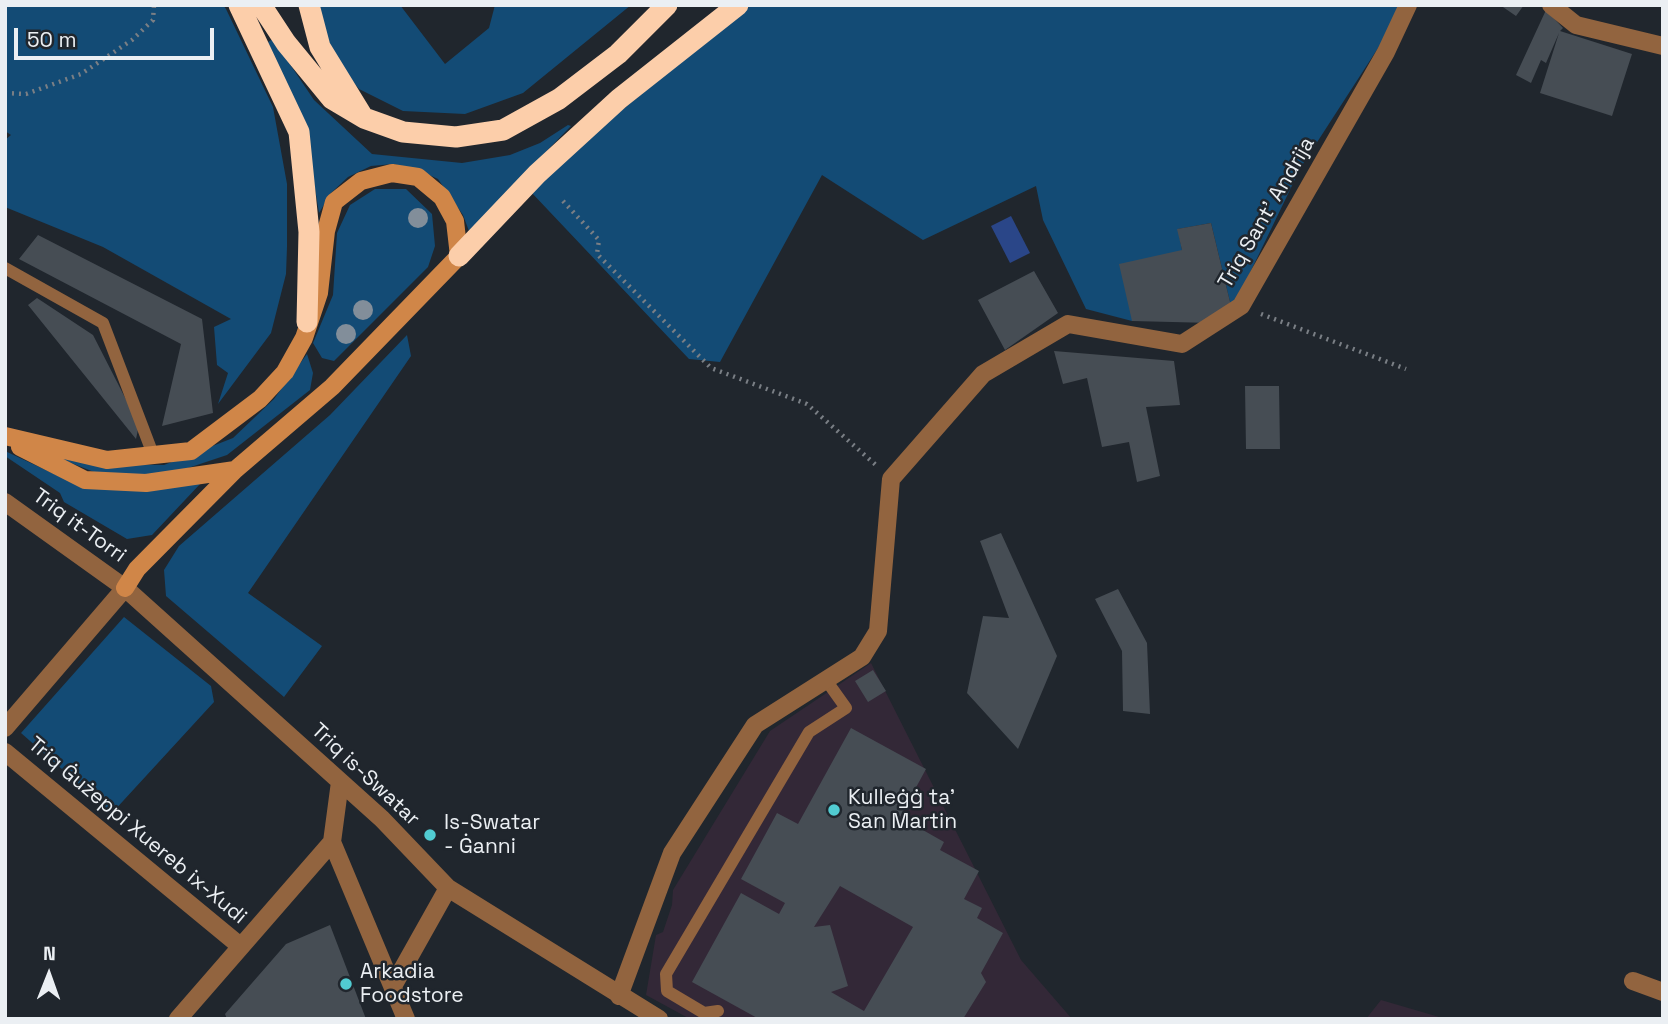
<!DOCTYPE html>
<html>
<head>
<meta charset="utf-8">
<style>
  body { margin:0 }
  #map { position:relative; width:1668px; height:1024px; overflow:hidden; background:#20262d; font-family:"Space Grotesk",sans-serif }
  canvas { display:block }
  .frame { position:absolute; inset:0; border:7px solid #ebeff3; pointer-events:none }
  .north { position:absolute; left:14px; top:940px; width:70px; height:70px; -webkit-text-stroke:5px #20262d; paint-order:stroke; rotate:1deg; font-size:19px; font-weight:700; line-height:28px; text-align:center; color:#ebeff3 }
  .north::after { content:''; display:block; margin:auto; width:24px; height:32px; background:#ebeff3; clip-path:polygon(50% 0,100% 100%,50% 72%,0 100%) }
  .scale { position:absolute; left:14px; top:28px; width:200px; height:32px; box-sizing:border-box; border:4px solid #ebeff3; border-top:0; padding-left:9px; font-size:21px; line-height:24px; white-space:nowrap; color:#ebeff3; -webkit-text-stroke:5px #20262d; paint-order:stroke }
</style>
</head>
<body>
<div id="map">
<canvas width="1668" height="1024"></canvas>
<div class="frame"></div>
<div class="north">N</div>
<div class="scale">50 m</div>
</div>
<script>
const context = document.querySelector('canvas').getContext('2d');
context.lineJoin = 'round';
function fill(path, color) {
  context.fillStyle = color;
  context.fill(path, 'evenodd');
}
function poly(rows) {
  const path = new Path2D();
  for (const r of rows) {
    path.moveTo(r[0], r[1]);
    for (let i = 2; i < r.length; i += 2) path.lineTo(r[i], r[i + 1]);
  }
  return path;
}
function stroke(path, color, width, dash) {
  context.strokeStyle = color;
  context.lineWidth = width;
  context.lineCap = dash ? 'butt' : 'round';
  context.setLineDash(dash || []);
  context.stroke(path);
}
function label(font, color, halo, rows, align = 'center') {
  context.font = font + ' "Space Grotesk",sans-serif';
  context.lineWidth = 5;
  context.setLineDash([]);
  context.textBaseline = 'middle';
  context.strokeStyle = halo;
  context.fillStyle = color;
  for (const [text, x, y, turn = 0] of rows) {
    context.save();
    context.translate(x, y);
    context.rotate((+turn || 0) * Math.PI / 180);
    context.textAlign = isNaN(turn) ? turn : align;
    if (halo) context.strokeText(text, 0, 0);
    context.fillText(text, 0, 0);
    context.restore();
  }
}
const education = poly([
  [871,663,1021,960,1072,1019,690,1019,646,995,656,935,663,932,672,905,673,890,770,731],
  [1381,1000,1446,1019,1366,1019]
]);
const green = poly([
  [5,5,223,5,226,9,273,107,287,184,287,247,286,274,271,333,218,404,228,373,217,365,214,327,231,319,103,247,5,207,5,140,11,135,5,131],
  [315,5,400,5,445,64,489,28,495,5,631,5,523,93,465,114,403,111,359,89,324,46],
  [751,5,1400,5,1391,28,1301,167,1232,310,1211,223,1178,229,1182,250,1132,321,1086,309,1043,220,1036,186,923,240,822,175,720,362,689,359,531,192,595,132],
  [273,39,314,100,372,154,462,163,510,155,540,143,568,125,571,126,469,231,463,215,438,179,416,169,393,164,371,166,348,177,331,193,319,213,309,151,268,42],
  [375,189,406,189,432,214,435,246,428,267,334,361,322,358,313,343,333,295,337,233,350,205],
  [407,335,411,356,248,593,322,646,284,697,166,596,164,570,179,546,330,415],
  [307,354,313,373,310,390,227,455,164,476,94,472,36,449,97,464,164,465,233,438,274,399],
  [5,451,78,485,201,483,152,535,127,539,64,502,60,493,5,456],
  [124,617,211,686,214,702,112,813,21,733]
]);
const water = poly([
  [1011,216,1030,253,1010,263,991,226]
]);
const building = poly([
  [1500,5,1524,5,1516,16],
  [1546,10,1563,28,1560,31,1632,54,1612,116,1540,93,1559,33,1546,63,1541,60,1531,83,1516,75],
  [1211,223,1232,310,1212,323,1132,321,1119,264,1182,250,1177,229],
  [38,235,202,319,213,413,162,426,181,344,19,259],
  [1034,271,1058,313,1005,350,978,300],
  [37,298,93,335,139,425,136,439,28,305],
  [1054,351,1174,361,1180,405,1146,407,1160,476,1137,482,1129,442,1102,447,1087,378,1063,384],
  [1245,386,1279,386,1280,449,1246,449],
  [1001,533,1057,656,1018,749,967,693,983,616,1009,618,980,541],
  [1118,589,1147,643,1150,714,1123,711,1122,651,1095,599],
  [873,670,886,691,868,702,855,681],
  [851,728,926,769,900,817,944,842,940,850,979,871,964,899,982,908,977,918,1003,933,981,973,986,982,963,1019,759,1019,692,982,741,893,779,914,785,903,741,879,777,813,798,824],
  [840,886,913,927,864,1011,831,992,848,986,830,925,814,927],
  [330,925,366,1019,227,1019,225,1014,286,944]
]);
const path = poly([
  [5,93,26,94,81,74,132,40,153,20,154,5],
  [563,201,599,240,597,254,711,368,807,404,877,466],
  [1261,314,1406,369]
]);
const lane = poly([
  [5,268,103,323,154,457],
  [718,1011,704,1013,667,991,666,974,809,732,846,708,826,680]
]);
const street = poly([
  [1551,5,1576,25,1663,46],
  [5,502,125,588,382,819,448,888,659,1019],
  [5,728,125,588],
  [5,752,239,945],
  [340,782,332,842,406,1019],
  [1633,981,1663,992],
  [393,986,448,888],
  [619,996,672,853,755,725,862,657,878,631,891,479,983,374,1068,324,1182,344,1241,306,1386,52,1408,5],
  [178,1019,332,842]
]);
const secondary = poly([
  [5,436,107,460,191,451,260,399,285,372,304,338,319,293,326,231,334,202,361,181,392,173,418,177,442,197,455,221,459,256,332,387,235,470,137,569,125,588],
  [20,447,85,480,146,483,235,470]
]);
const highway = poly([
  [239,5,299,132,309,232,307,322],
  [261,5,286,43,332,99,364,118,403,132,456,137,503,130,559,99,618,54,667,5],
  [309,5,320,47,363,117],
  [459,256,537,174,619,99,738,5]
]);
const trees = [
  [418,218],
  [363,310],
  [346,334]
];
const markers = [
  [834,810,7,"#51ccd2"],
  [430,835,7,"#51ccd2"],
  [346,984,7,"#51ccd2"]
];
const streetNames = [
  ["Triq Sant' Andrija",1267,213,-60],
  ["Triq it-Torri",79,526,36],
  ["Triq is-Swatar",365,775,43],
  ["Triq Ġużeppi Xuereb ix-Xudi",137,831,40]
];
const poiNames = [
  ["Kulleġġ ta'",848,798],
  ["San Martin",848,822],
  ["Is-Swatar",444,823],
  ["- Ġanni",444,847],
  ["Arkadia",360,972],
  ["Foodstore",360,996]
];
fill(education, '#332837');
fill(green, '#134b75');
fill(water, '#2a4688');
fill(building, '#464d54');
stroke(path, '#7a7f85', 4.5, [2, 5]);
stroke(lane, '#92643f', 12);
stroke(street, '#92643f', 18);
stroke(secondary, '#d08648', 18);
stroke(highway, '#fcceaa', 21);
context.fillStyle = '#828e9a';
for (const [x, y] of trees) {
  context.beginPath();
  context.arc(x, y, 10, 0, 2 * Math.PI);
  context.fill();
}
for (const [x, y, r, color] of markers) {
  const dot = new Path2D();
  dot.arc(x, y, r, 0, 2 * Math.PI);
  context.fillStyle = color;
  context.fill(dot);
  stroke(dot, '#20262d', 2.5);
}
label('21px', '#ebeff3', '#20262d', streetNames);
label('21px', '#ebeff3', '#20262d', poiNames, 'left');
</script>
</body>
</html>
